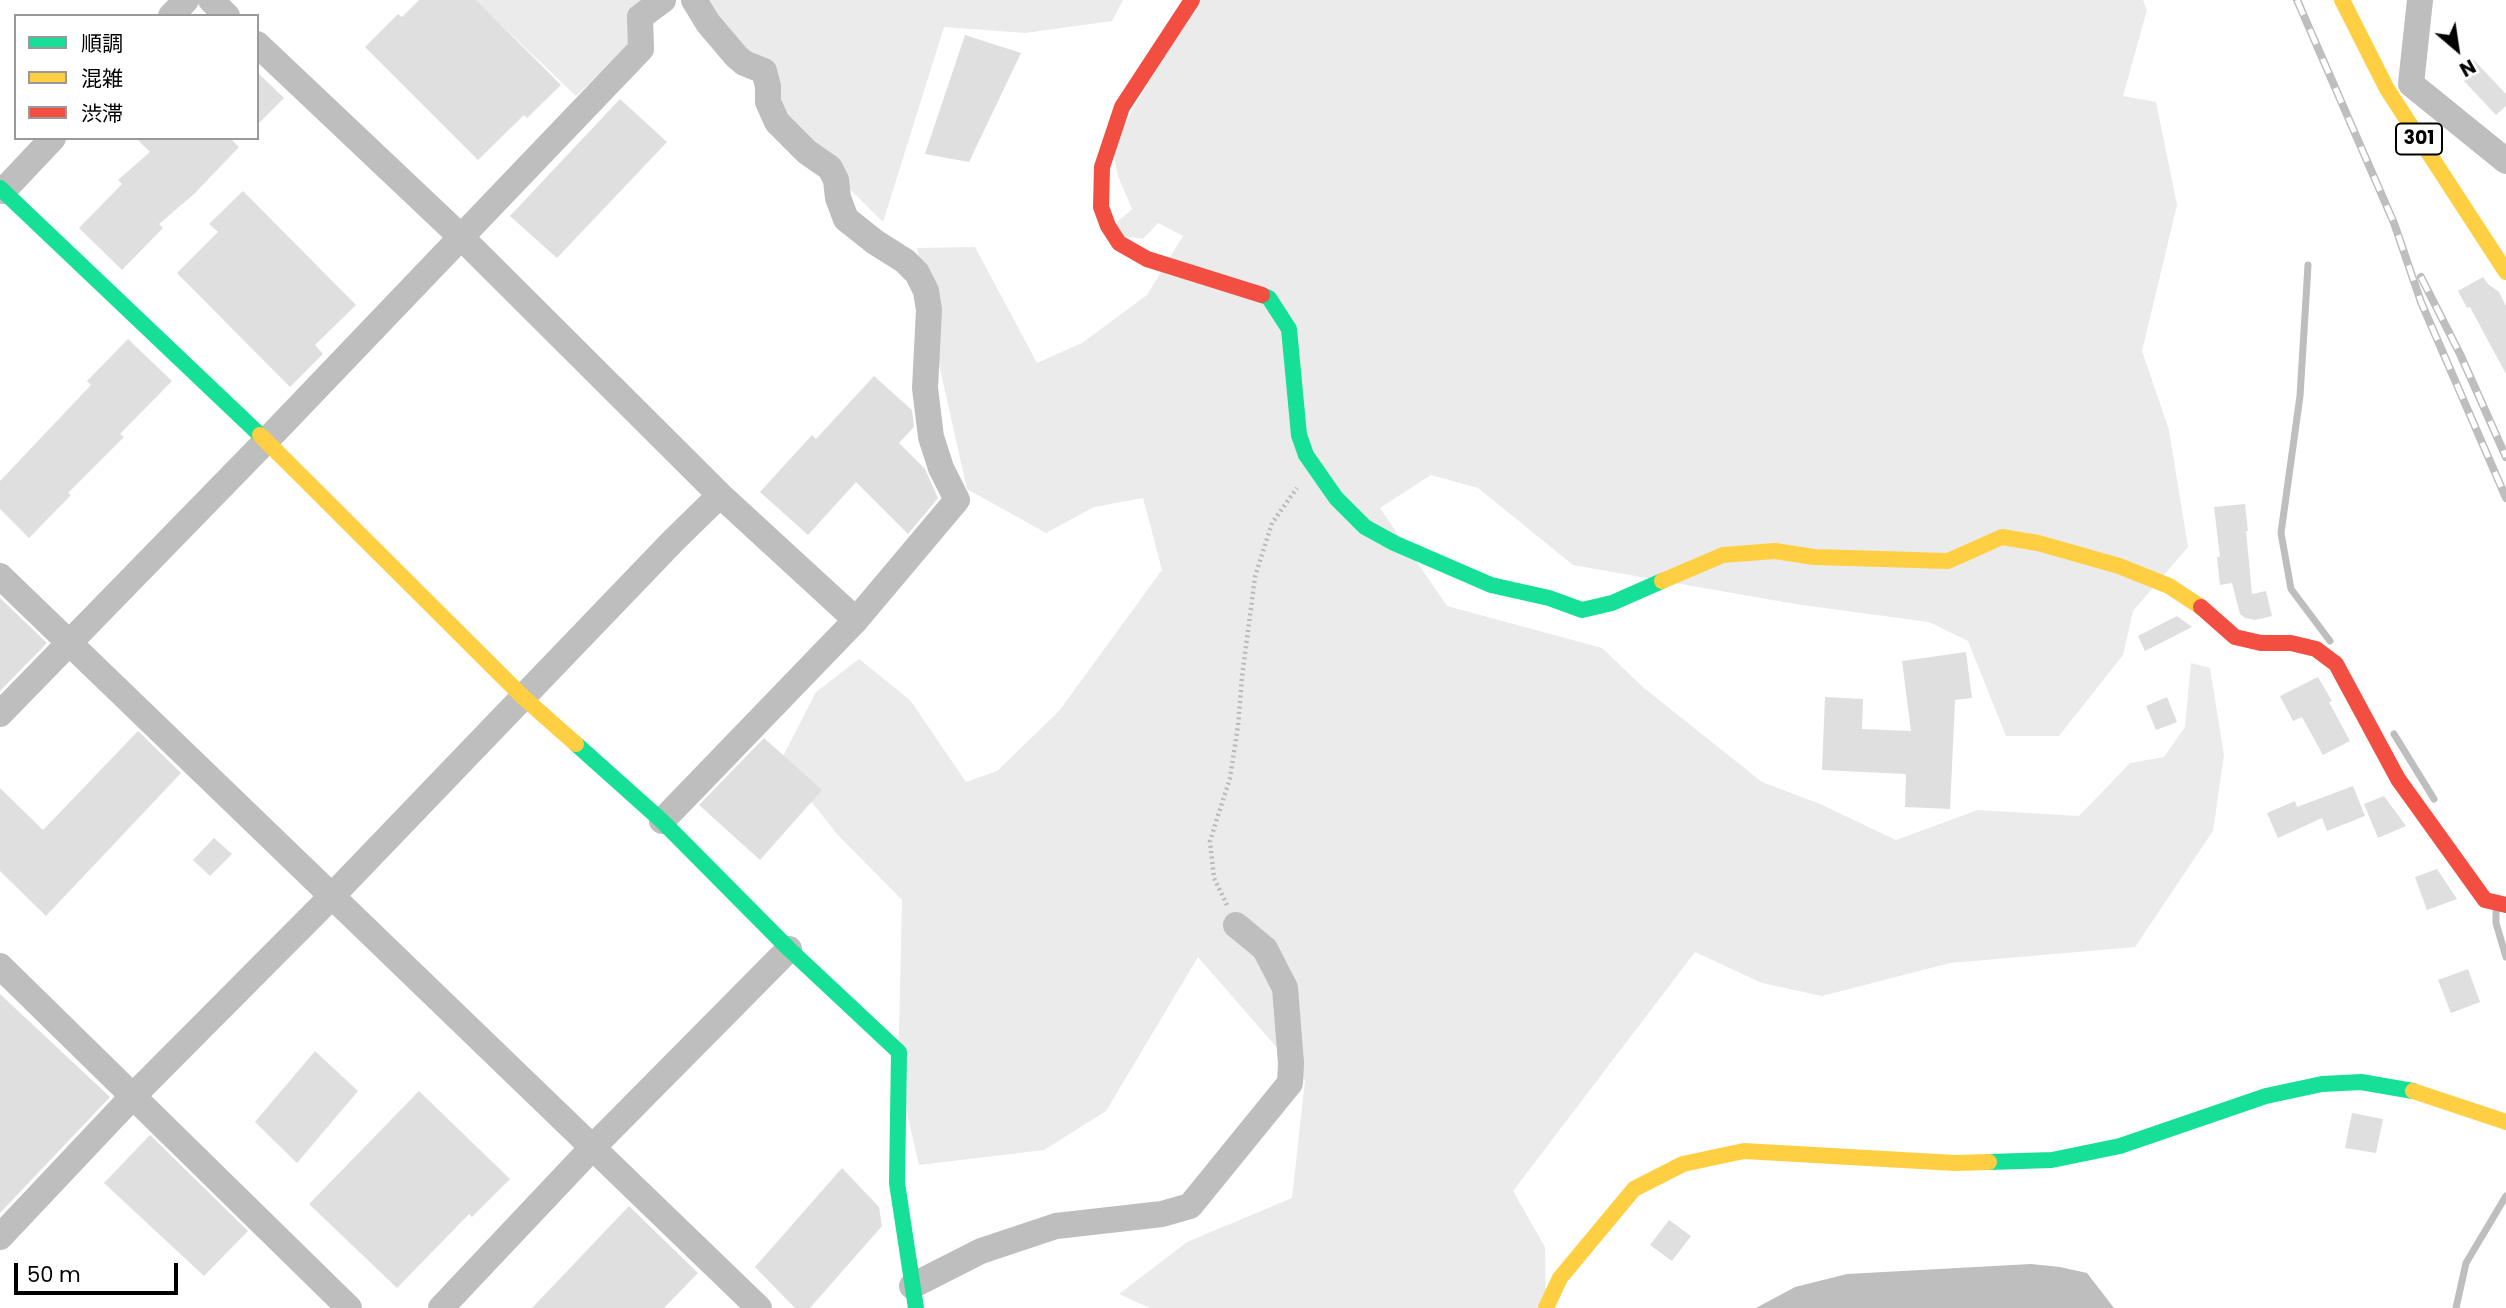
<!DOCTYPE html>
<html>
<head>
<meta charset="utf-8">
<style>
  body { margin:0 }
  #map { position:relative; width:2506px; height:1308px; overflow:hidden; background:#fff; font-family:Poppins,"Noto Sans JP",sans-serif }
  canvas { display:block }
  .legend { position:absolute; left:14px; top:14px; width:245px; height:126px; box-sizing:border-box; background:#fff; border:2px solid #999; margin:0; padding:9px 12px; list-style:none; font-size:21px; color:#000 }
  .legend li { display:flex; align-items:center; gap:14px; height:35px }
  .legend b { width:35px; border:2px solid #999 }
  .north { position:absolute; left:2422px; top:14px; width:70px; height:70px; -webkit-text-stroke:5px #fff; paint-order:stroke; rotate:151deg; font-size:19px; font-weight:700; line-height:28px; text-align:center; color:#000 }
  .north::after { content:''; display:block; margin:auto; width:24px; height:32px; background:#000; clip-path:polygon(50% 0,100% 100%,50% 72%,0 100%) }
  .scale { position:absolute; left:14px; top:1263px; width:164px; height:32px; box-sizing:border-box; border:4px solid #000; border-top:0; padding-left:9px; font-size:21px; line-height:24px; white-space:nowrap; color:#000; -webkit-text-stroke:5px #fff; paint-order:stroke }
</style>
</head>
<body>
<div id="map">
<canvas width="2506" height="1308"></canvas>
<ul class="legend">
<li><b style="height:9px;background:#16e098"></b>順調</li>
<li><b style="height:9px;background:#ffcf43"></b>混雑</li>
<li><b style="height:9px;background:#f24e42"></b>渋滞</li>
</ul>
<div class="north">N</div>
<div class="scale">50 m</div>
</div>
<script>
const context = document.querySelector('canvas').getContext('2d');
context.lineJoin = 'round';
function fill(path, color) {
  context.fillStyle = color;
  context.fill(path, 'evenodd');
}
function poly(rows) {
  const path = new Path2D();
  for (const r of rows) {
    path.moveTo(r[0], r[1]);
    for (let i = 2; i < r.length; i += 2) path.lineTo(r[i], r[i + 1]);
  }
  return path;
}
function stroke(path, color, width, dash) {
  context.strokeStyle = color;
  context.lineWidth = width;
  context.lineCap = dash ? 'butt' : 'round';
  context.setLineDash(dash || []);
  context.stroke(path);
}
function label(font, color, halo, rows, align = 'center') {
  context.font = font + ' Poppins,sans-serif';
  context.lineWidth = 6;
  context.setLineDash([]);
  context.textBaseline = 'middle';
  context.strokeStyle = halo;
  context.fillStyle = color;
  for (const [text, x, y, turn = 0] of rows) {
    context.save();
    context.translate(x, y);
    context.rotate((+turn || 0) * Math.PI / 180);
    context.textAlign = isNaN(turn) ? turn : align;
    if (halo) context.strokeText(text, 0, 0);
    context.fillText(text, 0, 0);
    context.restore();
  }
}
const green = poly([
  [475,0,645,0,630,45,576,96],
  [700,0,1123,0,1112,21,1025,33,944,27,883,222,788,128],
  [1196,0,2143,0,2147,10,2123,96,2156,102,2177,205,2142,351,2169,430,2188,547,2133,611,2123,655,2059,736,2006,736,1968,641,1929,622,1795,604,1573,565,1478,488,1431,475,1380,508,1447,606,1602,648,1644,688,1762,782,1820,804,1896,840,1978,810,2079,816,2130,763,2164,757,2185,727,2191,663,2210,668,2224,755,2213,831,2135,947,1950,963,1822,996,1762,983,1695,952,1513,1191,1545,1247,1546,1308,1150,1308,1119,1294,1187,1242,1292,1198,1305,1080,1198,957,1106,1111,1044,1150,919,1165,898,1075,902,900,837,834,780,762,816,692,859,659,910,700,966,782,997,771,1059,711,1162,570,1143,498,1094,507,1046,533,967,489,931,329,917,248,975,247,1037,363,1082,343,1147,295,1183,236,1158,223,1143,239,1105,233,1132,209,1118,176,1112,146]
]);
const water = poly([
  [2031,1264,2060,1267,2087,1273,2114,1308,1756,1308,1795,1287,1847,1274]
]);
const stream = poly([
  [2308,265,2300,396,2281,533,2291,589,2330,641],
  [2394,734,2434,799],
  [2496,912,2496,923,2506,957],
  [2456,1308,2466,1263,2506,1196]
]);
const building = poly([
  [419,0,476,0,561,85,527,118,524,115,478,160,365,47,398,14,402,17],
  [965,35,1021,53,969,162,925,154],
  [2473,59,2506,94,2506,106,2496,115,2464,81],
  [257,72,284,98,257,125],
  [620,99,667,142,557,258,510,216],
  [136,138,230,138,239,147,194,194,159,224,163,228,122,270,79,228,122,184,118,180,150,152],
  [243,191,356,305,315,345,323,354,290,387,177,273,218,232,209,224],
  [2483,277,2488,284,2499,292,2506,306,2506,374,2470,307,2467,308,2458,291],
  [128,339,172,381,120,434,124,437,68,493,71,495,29,538,0,509,0,481,91,385,87,381],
  [874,376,912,410,914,427,899,443,925,469,938,498,908,534,856,482,808,535,760,492,812,435,816,439],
  [2245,504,2248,531,2246,531,2252,594,2266,591,2272,616,2255,620,2245,618,2240,614,2232,583,2220,585,2217,557,2220,557,2214,507],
  [0,598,47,643,0,691],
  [2177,616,2192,627,2145,651,2138,636],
  [1966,652,1972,698,1955,700,1950,809,1905,807,1906,774,1822,770,1825,697,1863,699,1862,729,1911,731,1902,661],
  [2318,677,2332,701,2329,702,2350,741,2323,755,2302,717,2293,721,2280,696],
  [2167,697,2177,722,2156,730,2146,706],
  [138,731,181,773,46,916,0,871,0,788,43,830],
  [764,738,822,790,760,860,699,805],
  [2353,786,2365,816,2327,831,2322,818,2278,838,2267,813,2295,801,2297,807],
  [2384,796,2406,826,2378,838,2364,804],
  [214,838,232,854,210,876,193,860],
  [2437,869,2457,899,2427,910,2415,877],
  [2468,969,2480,1002,2451,1013,2438,980],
  [0,994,110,1097,0,1213],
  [315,1051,358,1091,297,1163,255,1122],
  [419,1091,510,1179,472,1217,469,1214,397,1288,309,1204],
  [2352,1113,2383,1119,2376,1153,2345,1148],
  [150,1135,248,1231,204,1276,104,1183],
  [842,1168,879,1207,882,1226,810,1308,795,1308,755,1267],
  [629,1206,698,1273,664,1308,532,1308],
  [1669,1220,1691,1236,1672,1261,1650,1245]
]);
const path = poly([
  [1227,905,1214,878,1210,841,1230,778,1238,726,1242,677,1255,577,1272,523,1297,488]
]);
const street = poly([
  [211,0,227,16],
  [171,16,186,0],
  [257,44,460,236,720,495,856,620],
  [2411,84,2506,161],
  [2411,84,2420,0],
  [3,191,53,138],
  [0,576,759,1308],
  [0,714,266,441,641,49,640,17,663,0],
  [662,821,856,620,957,500,941,468,931,437,925,388,929,310,926,291,917,273,905,261,875,242,846,219,838,198,836,180,830,168,807,152,777,122,768,102,768,86,764,71,744,63,736,56,708,23,694,0],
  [0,966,349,1308],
  [0,1237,134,1095,333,895,673,541,720,495],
  [912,1286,981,1251,1056,1226,1162,1214,1190,1206,1290,1083,1291,1063,1285,988,1265,949,1236,925],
  [441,1308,592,1148,789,949]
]);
const fast = poly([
  [0,188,260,435],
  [1262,295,1269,298,1289,329,1299,435,1306,455,1336,498,1365,527,1394,543,1491,585,1549,598,1582,610,1612,603,1662,581],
  [576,744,662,821,789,949,899,1052,897,1183,916,1308],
  [1989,1162,2052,1160,2120,1146,2266,1096,2322,1084,2361,1082,2413,1091]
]);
const slow = poly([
  [2342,0,2387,89,2506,272],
  [260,435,524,698,576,744],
  [1662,581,1723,555,1775,551,1814,557,1948,561,2002,537,2038,543,2119,566,2169,586,2201,607],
  [2413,1091,2506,1122],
  [1546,1308,1560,1278,1634,1189,1683,1164,1744,1151,1955,1163,1989,1162]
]);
const jam = poly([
  [1192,0,1122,107,1102,167,1101,207,1108,226,1119,243,1147,259,1262,295],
  [2201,607,2235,637,2261,643,2291,643,2316,649,2336,664,2398,779,2485,900,2506,905]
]);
const rail = poly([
  [2297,0,2394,223,2421,302,2506,498],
  [2421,277,2460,354,2506,457]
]);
const shields = [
  [2419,139,46]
];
const shieldNames = [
  ["301",2419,139]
];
fill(green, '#ebebeb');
fill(water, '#bebebe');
stroke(stream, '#bebebe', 7);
fill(building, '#dfdfdf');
stroke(path, '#b9b9b9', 4.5, [2, 3.5]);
stroke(street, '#bebebe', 26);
stroke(fast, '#16e098', 16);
stroke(slow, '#ffcf43', 16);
stroke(jam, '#f24e42', 16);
stroke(rail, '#bebebe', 8);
stroke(rail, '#fff', 5, [16]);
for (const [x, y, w] of shields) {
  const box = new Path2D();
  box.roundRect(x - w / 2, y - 15.5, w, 31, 5);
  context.fillStyle = '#fff';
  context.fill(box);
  stroke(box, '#000', 2);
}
label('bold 19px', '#000', null, shieldNames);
</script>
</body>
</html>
